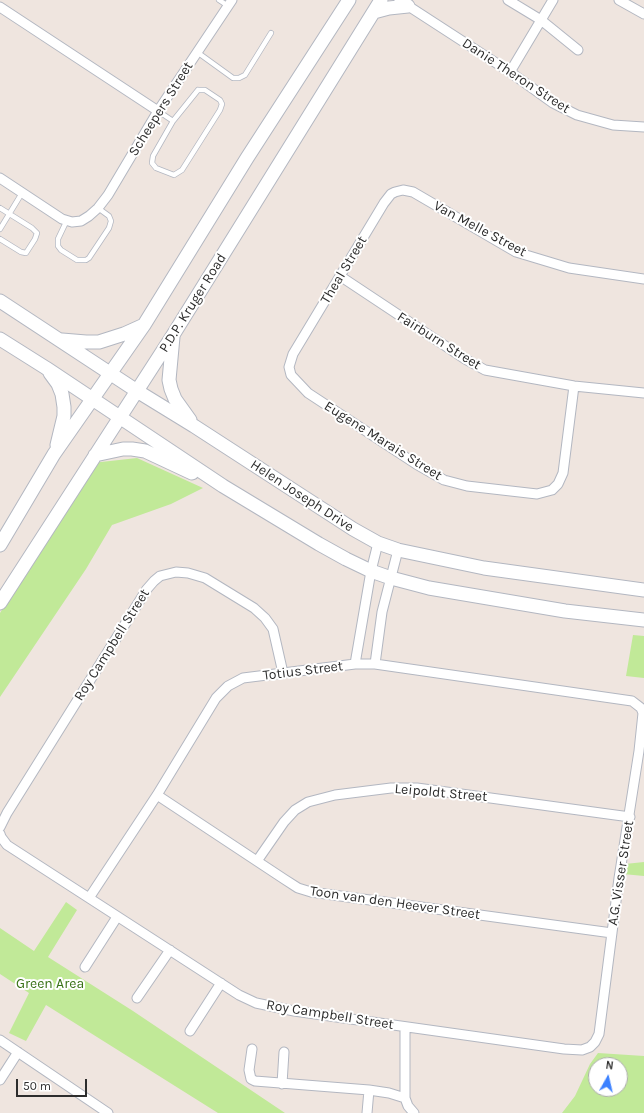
<!DOCTYPE html>
<html>
<head>
<meta charset="utf-8">
<style>
  body { margin:0 }
  #map { position:relative; width:644px; height:1113px; overflow:hidden; background:#efe5df; font-family:Karla,sans-serif }
  canvas { display:block }
  .north { position:absolute; left:588px; top:1057px; width:40px; height:40px; box-sizing:border-box; background:#fff; border:1px solid #ababab; border-radius:50%; rotate:8deg; font-size:11px; font-weight:700; line-height:16px; text-align:center; color:#2d2d2d }
  .north::after { content:''; display:block; margin:auto; width:14px; height:18px; background:#3c81ff; clip-path:polygon(50% 0,100% 100%,50% 72%,0 100%) }
  .scale { position:absolute; left:16px; top:1079px; width:71px; height:18px; box-sizing:border-box; border:2px solid #2d2d2d; border-top:0; padding-left:5px; font-size:12px; line-height:14px; white-space:nowrap; color:#2d2d2d; -webkit-text-stroke:3px #fff; paint-order:stroke }
</style>
</head>
<body>
<div id="map">
<canvas width="644" height="1113"></canvas>
<div class="north">N</div>
<div class="scale">50 m</div>
</div>
<script>
const context = document.querySelector('canvas').getContext('2d');
context.lineJoin = 'round';
function fill(path, color) {
  context.fillStyle = color;
  context.fill(path, 'evenodd');
}
function poly(rows) {
  const path = new Path2D();
  for (const r of rows) {
    path.moveTo(r[0], r[1]);
    for (let i = 2; i < r.length; i += 2) path.lineTo(r[i], r[i + 1]);
  }
  return path;
}
function stroke(path, color, width, dash) {
  context.strokeStyle = color;
  context.lineWidth = width;
  context.lineCap = dash ? 'butt' : 'round';
  context.setLineDash(dash || []);
  context.stroke(path);
}
function label(font, color, halo, rows, align = 'center') {
  context.font = font + ' Karla,sans-serif';
  context.lineWidth = 4;
  context.setLineDash([]);
  context.textBaseline = 'middle';
  context.strokeStyle = halo;
  context.fillStyle = color;
  for (const [text, x, y, turn = 0] of rows) {
    context.save();
    context.translate(x, y);
    context.rotate((+turn || 0) * Math.PI / 180);
    context.textAlign = isNaN(turn) ? turn : align;
    if (halo) context.strokeText(text, 0, 0);
    context.fillText(text, 0, 0);
    context.restore();
  }
}
const green = poly([
  [137,458,203,488,171,504,112,525,86,569,0,697,0,613,92,463],
  [633,635,644,636,644,678,626,676],
  [644,862,644,876,623,874,625,864],
  [66,902,77,910,48,957,133,1011,285,1113,218,1113,46,1005,26,1041,9,1033,29,993,0,974,0,928,34,951],
  [598,1053,644,1056,644,1113,562,1113,575,1096,590,1064],
  [596,1065,620,1065,620,1089,596,1089]
]);
const lane = poly([
  [219,0,228,6],
  [197,52,233,78,239,78,245,75,271,33],
  [198,90,205,90,220,100,222,104,220,110,182,170,174,175,156,168,152,163,153,156,173,121,198,90],
  [158,111,173,121],
  [0,208,32,228,37,233,35,239,26,253,21,252,0,239],
  [67,220,58,239,58,246,61,250,77,260,86,260,89,258,109,228,111,221,109,216,98,208],
  [0,229,22,193]
]);
const street = poly([
  [399,0,510,72,553,103,577,115,613,125,644,127],
  [508,0,541,20,578,50],
  [619,0,644,14],
  [0,7,158,111],
  [510,72,553,0],
  [0,178,62,219,72,222,81,221,89,216,98,208,108,195,158,111,232,0],
  [340,276,465,359,485,370,574,386,644,393],
  [574,386,563,473,558,484,552,490,537,494,467,486,444,480,416,464,308,393,291,375,289,367,293,354,340,276,384,203,391,194,395,192,403,190,413,192,516,252,569,268,644,279],
  [355,664,371,571,378,543],
  [375,664,382,612,398,550],
  [157,795,284,879,298,888,311,892,612,933],
  [0,827,7,813,147,589,154,581,160,576,176,572,188,573,205,578,254,608,265,618,273,629,283,673],
  [0,834,1,837,7,845,89,898,239,995,256,1003,294,1011,564,1049,582,1050,590,1047,595,1042,599,1034,619,878,639,751,643,713,641,708,632,701,375,664,355,664,243,678,228,686,216,698,157,795,89,898],
  [257,861,284,822,295,810,308,802,335,795,391,788,417,788,630,817],
  [85,967,117,917],
  [137,998,170,950],
  [405,1027,405,1098,408,1106,414,1113],
  [190,1031,221,983],
  [0,1040,108,1113],
  [252,1049,249,1070,251,1079,255,1081,369,1090,389,1093,405,1098],
  [0,1080,18,1052],
  [282,1084,284,1052],
  [367,1113,369,1090]
]);
const secondary = poly([
  [374,12,389,8,408,6],
  [0,301,137,391,194,426,353,529,378,543,398,550,484,568,644,590],
  [173,337,169,380,171,389,175,399,190,420],
  [0,339,46,368,223,486,319,544,346,559,371,571,391,578,429,588,565,611,644,620],
  [62,340,86,342,99,342,124,334,144,325],
  [50,373,58,384,62,394,64,407,64,416,57,445],
  [95,455,123,449,132,449,145,451,192,473],
  [0,545,54,454,144,325,247,158,349,0],
  [0,603,173,335,381,0]
]);
const streetNames = [
  ["Danie Theron Street",516,76,33],
  ["Scheepers Street",161,109,-58],
  ["Van Melle Street",480,229,28],
  ["Theal Street",344,270,-59],
  ["P.D.P. Kruger Road",193,303,-58],
  ["Fairburn Street",439,341,32],
  ["Eugene Marais Street",383,441,32],
  ["Helen Joseph Drive",302,496,33],
  ["Roy Campbell Street",112,645,-58],
  ["Totius Street",303,671,-7],
  ["Leipoldt Street",441,793,5],
  ["A.G. Visser Street",621,873,-81],
  ["Toon van den Heever Street",395,903,8],
  ["Roy Campbell Street",330,1015,9]
];
const parkNames = [
  ["Green Area",50,984]
];
fill(green, '#c1e998');
stroke(lane, '#b3b7c1', 6);
stroke(street, '#b3b7c1', 11);
stroke(secondary, '#b3b7c1', 15);
stroke(lane, '#fff', 4.5);
stroke(street, '#fff', 9);
stroke(secondary, '#fff', 13);
label('14px', '#2d2d2d', '#fff', streetNames);
label('14px', '#387116', '#fff', parkNames);
</script>
</body>
</html>
